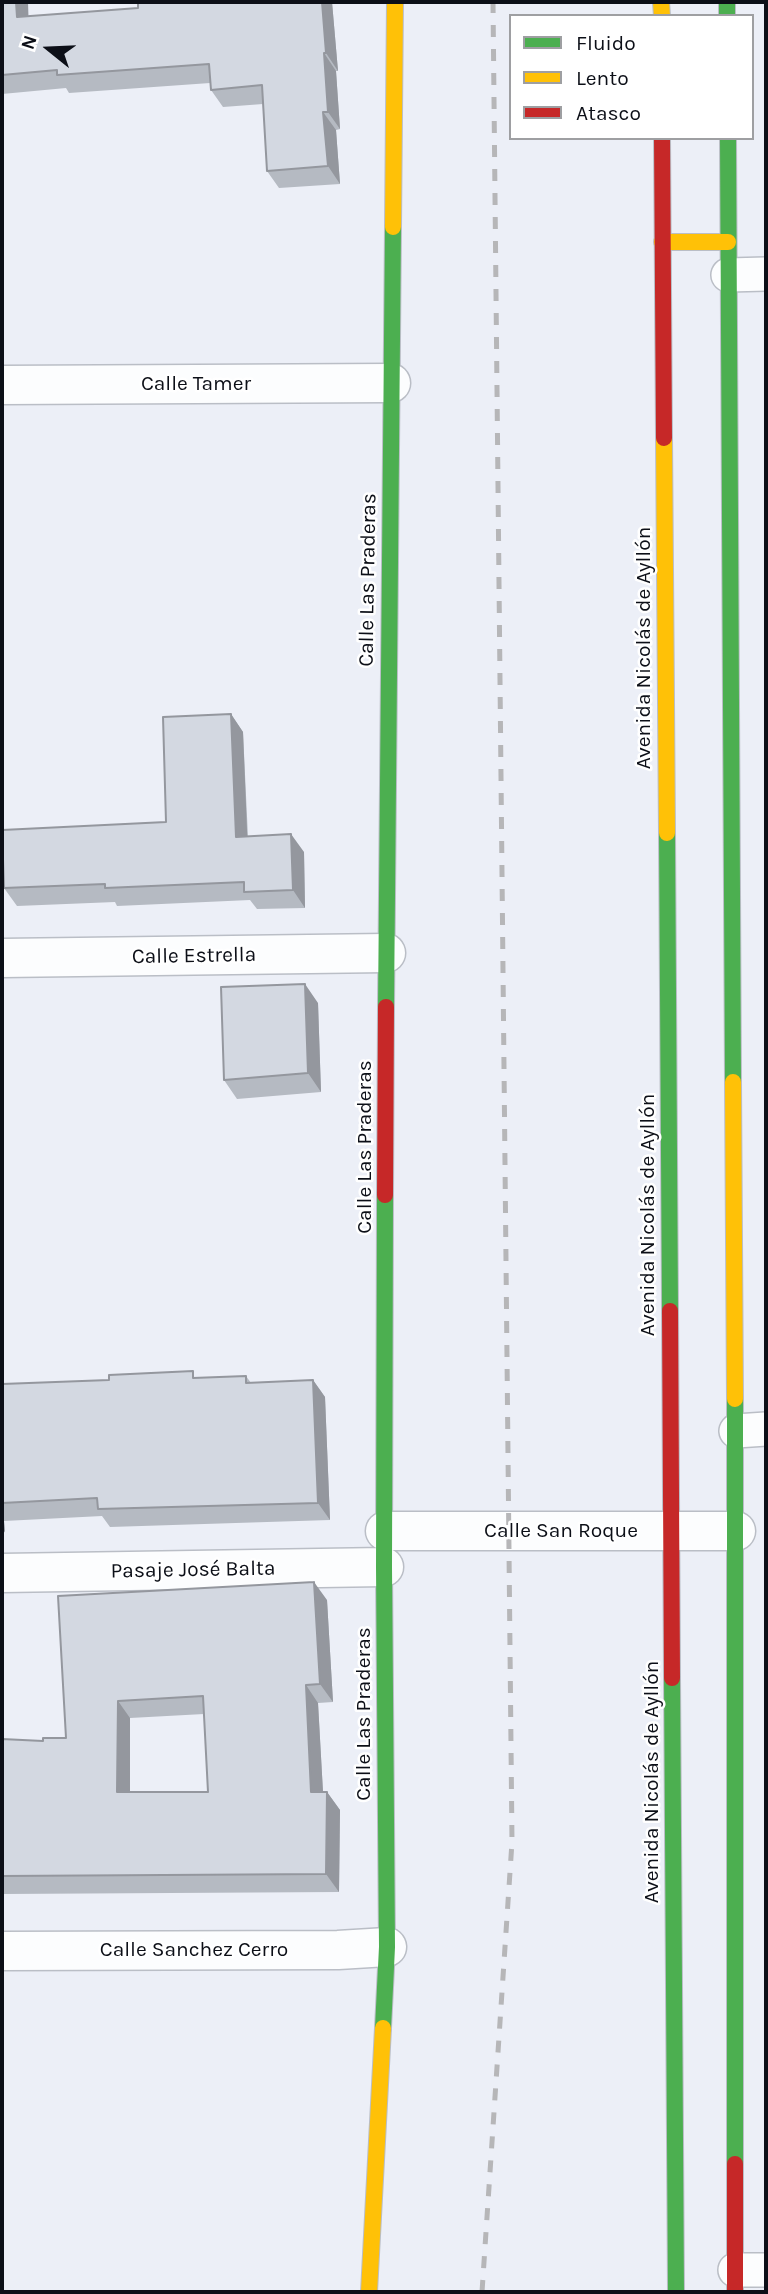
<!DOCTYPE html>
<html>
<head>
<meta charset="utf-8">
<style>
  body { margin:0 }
  #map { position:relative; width:768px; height:2294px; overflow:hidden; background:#eceff7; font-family:Karla,sans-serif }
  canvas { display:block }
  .frame { position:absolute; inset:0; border:4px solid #0c0f17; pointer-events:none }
  .legend { position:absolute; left:509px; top:14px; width:245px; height:126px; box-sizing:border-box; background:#fff; border:2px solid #9e9fa2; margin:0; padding:9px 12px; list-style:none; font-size:21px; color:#0c0f17 }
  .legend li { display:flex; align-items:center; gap:14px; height:35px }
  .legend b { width:35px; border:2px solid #9e9fa2 }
  .north { position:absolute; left:14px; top:14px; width:70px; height:70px; -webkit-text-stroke:5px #fff; paint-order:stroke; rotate:288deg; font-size:19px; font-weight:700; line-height:28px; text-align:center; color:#0c0f17 }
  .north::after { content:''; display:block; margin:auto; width:24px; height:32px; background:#0c0f17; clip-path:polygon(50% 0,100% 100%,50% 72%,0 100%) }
</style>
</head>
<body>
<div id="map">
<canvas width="768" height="2294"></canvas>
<div class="frame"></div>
<ul class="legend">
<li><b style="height:9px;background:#4caf50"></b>Fluido</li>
<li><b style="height:9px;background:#ffc107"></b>Lento</li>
<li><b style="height:9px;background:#c62828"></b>Atasco</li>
</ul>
<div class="north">N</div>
</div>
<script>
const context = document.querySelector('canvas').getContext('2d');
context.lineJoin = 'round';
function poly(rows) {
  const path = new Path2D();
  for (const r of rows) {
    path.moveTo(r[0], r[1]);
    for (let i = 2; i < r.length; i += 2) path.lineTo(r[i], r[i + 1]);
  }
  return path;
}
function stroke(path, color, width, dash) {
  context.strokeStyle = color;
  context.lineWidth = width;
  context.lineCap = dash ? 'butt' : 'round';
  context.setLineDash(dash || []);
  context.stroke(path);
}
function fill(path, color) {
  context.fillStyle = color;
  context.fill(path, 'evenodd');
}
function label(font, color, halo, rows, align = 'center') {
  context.font = font + ' Karla,sans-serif';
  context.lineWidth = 5;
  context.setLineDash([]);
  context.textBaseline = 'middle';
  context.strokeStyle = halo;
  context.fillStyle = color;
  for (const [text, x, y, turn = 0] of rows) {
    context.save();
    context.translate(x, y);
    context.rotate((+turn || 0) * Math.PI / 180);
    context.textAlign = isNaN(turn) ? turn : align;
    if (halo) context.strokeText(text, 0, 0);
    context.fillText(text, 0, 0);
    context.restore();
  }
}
const lane = poly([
  [728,275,766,274],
  [736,1431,766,1429],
  [735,2270,766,2270]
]);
const street = poly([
  [2,385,391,383],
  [2,958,386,953],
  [385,1531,736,1531],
  [2,1573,384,1567],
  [2,1951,338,1950,387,1947]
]);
const fast = poly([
  [727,2,727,16],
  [728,138,733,1082],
  [667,833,670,1311],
  [386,1007,393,227],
  [672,1678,676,2292],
  [383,2028,387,1947,384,1567,385,1195],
  [735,2164,735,1399]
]);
const slow = poly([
  [661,2,662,16],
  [393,227,395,2],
  [662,242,728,242],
  [664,438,667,833],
  [733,1082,735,1399],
  [369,2292,383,2028]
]);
const jam = poly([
  [662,138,664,438],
  [385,1195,386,1007],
  [670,1311,672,1678],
  [735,2292,735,2164]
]);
const rail = poly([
  [482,2292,512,1842,493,2]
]);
const wall = poly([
  [2,2,28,2,28,16,332,2,338,71,336,71,340,129,336,130,340,184,279,188,267,171,263,104,223,107,211,90,210,83,69,93,66,88,2,94],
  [231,714,243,732,248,837,304,852,305,908,257,909,250,900,117,906,115,902,17,906,4,888,166,822],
  [318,1003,321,1092,237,1099,224,1080],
  [246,1376,251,1383,313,1380,325,1397,330,1520,110,1527,102,1516,4,1521,5,1532,2,1533,2,1384],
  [58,1596,327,1600,333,1702,318,1703,323,1792,327,1792,340,1810,339,1892,2,1894,2,1739,43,1741,66,1738],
  [204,1714,208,1792,130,1792,130,1718]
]);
const shadedWall = poly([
  [16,2,28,2,29,34,17,17],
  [322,2,332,2,338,71,326,53],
  [324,53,336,71,340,129,328,112],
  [323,112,336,130,340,184,328,166],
  [231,714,243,732,248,855,236,837],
  [291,834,304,852,305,908,293,890],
  [305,984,318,1003,321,1092,308,1073],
  [313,1380,325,1397,330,1520,318,1503],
  [2,1517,4,1521,5,1532,2,1528],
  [314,1582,327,1600,333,1702,320,1684],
  [306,1685,318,1703,324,1810,311,1792],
  [118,1701,130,1718,130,1809,117,1792],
  [327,1792,340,1810,339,1892,326,1874]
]);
const building = poly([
  [2,2,16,2,17,17,138,8,138,2,322,2,326,53,324,53,328,112,323,112,328,166,267,171,262,85,211,90,209,64,57,75,57,70,2,75,2,2],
  [231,714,236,837,291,834,293,890,244,892,244,882,105,888,105,884,4,888,2,830,166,822,163,717,231,714],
  [305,984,308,1073,224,1080,221,987,305,984],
  [193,1371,193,1378,246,1376,246,1383,313,1380,318,1503,98,1509,97,1498,2,1503,2,1384,109,1380,109,1375,193,1371],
  [314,1582,320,1684,306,1685,311,1792,327,1792,326,1874,2,1876,2,1739,43,1741,43,1738,66,1738,58,1596,314,1582],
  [203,1696,208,1792,117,1792,118,1701,203,1696]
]);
const streetNames = [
  ["Calle Tamer",196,384],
  ["Calle Las Praderas",368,580,-89],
  ["Avenida Nicolás de Ayllón",644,648,-90],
  ["Calle Estrella",194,956,-1],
  ["Calle Las Praderas",365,1147,-90],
  ["Avenida Nicolás de Ayllón",648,1215,-90],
  ["Calle San Roque",561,1531],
  ["Pasaje José Balta",193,1570,-1],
  ["Calle Las Praderas",364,1714,-90],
  ["Avenida Nicolás de Ayllón",652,1782,-90],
  ["Calle Sanchez Cerro",194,1950]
];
stroke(lane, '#babec6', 36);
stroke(street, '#babec6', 41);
stroke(fast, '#babec6', 18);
stroke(slow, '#babec6', 18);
stroke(jam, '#babec6', 18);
stroke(lane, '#fcfdfe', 33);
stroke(street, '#fcfdfe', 38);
stroke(fast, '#4caf50', 16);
stroke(slow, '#ffc107', 16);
stroke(jam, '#c62828', 16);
stroke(rail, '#b6b6b8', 5, [12, 12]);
fill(wall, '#b5bac2');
fill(shadedWall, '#94979e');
fill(building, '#d3d8e1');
stroke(building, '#94979e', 2);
label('21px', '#0c0f17', '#fff', streetNames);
</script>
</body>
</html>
